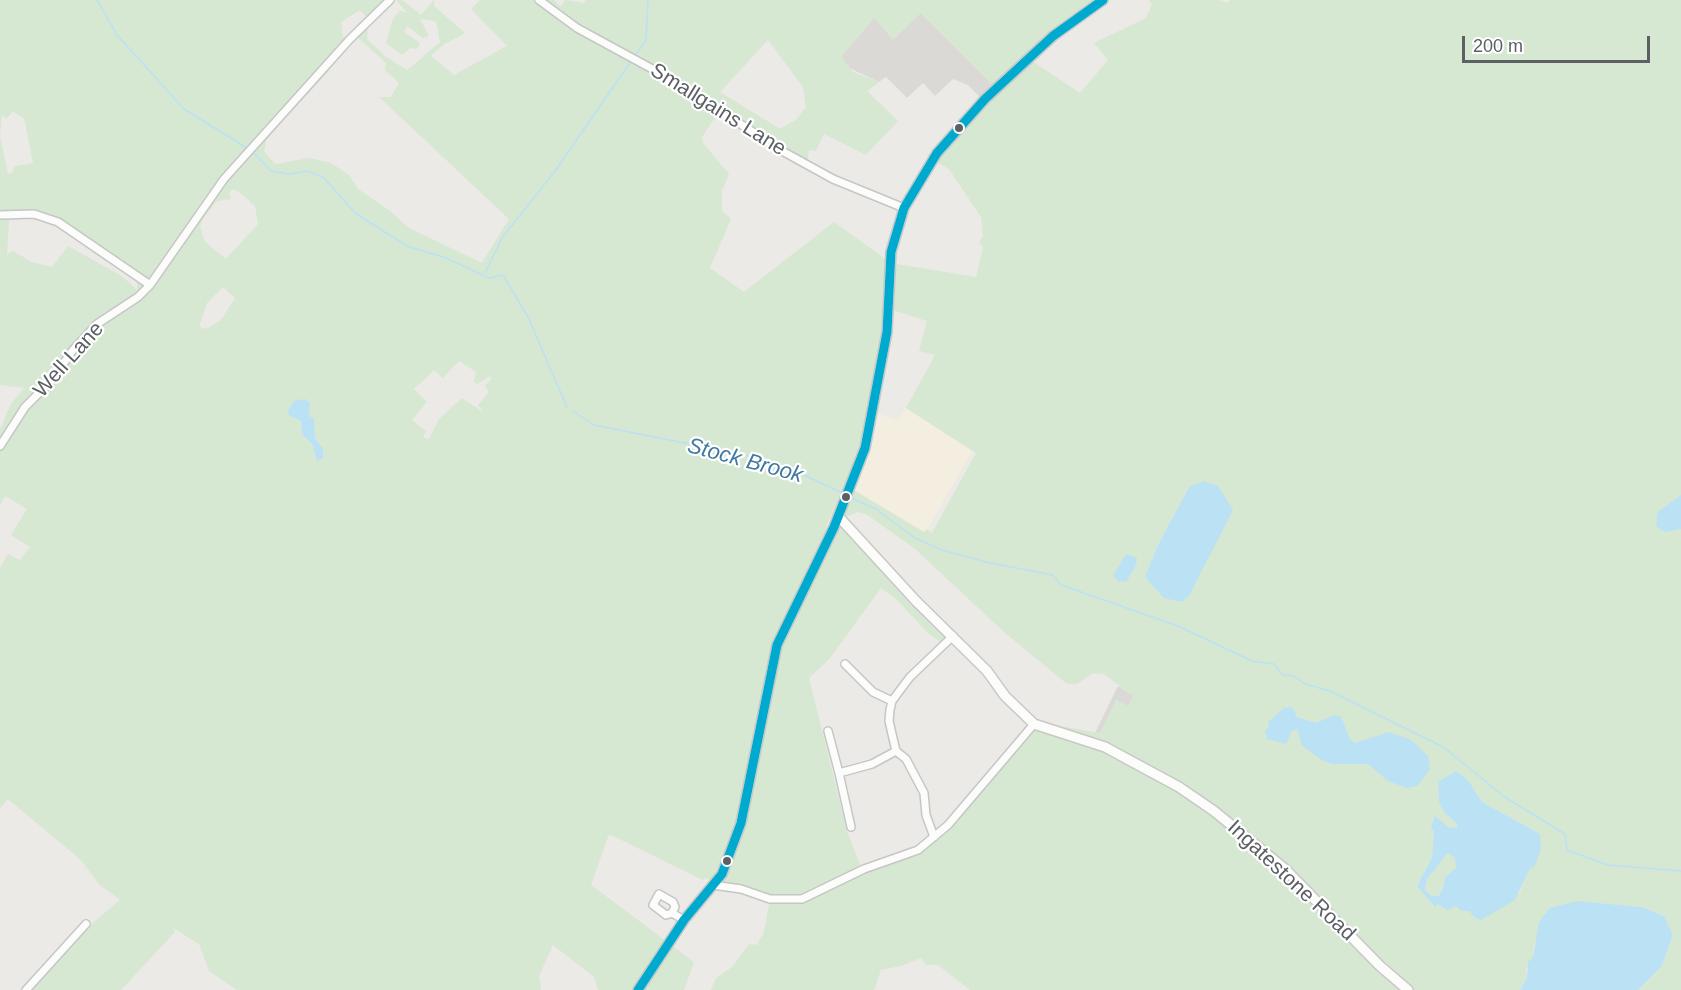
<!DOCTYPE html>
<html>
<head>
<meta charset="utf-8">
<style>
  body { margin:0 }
  #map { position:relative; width:1681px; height:990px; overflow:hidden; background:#ebeae6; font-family:Helvetica,sans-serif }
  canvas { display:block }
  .scale { position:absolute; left:1462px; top:36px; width:188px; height:27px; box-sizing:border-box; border:3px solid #5c6064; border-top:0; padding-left:8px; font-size:18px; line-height:21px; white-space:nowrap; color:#5c6064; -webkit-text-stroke:4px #fff; paint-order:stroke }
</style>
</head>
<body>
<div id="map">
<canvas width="1681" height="990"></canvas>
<div class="scale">200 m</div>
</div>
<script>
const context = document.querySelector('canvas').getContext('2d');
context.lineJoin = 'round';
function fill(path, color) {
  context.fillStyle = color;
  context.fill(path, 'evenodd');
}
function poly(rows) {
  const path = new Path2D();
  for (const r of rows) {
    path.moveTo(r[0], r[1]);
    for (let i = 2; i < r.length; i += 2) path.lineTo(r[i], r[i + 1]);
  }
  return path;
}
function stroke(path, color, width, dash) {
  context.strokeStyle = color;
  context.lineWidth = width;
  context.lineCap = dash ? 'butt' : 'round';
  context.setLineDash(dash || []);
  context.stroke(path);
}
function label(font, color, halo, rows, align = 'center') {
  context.font = font + ' Helvetica,sans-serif';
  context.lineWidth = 4.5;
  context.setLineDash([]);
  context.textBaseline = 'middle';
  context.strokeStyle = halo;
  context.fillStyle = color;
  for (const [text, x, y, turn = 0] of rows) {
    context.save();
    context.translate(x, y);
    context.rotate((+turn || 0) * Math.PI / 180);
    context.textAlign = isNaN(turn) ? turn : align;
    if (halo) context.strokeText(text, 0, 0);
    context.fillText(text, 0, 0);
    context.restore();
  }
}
const commercial = poly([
  [906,408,972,451,925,533,852,489,872,411,898,421]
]);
const industrial = poly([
  [921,13,994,86,981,98,968,85,953,79,935,96,923,83,907,98,886,77,879,82,847,67,841,56,874,18],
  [1118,686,1134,696,1128,706,1116,700,1097,741,1092,739]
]);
const green = poly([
  [0,0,385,0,367,18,360,10,341,22,343,37,348,42,333,59,334,64,327,73,266,140,264,151,275,164,309,158,331,163,349,175,358,189,390,211,409,228,482,263,509,219,379,97,391,97,399,83,385,70,386,63,355,35,368,25,367,39,386,57,407,70,417,62,440,42,436,21,420,19,429,36,423,38,407,26,404,32,420,43,417,49,410,48,402,55,386,43,393,19,400,11,407,13,396,0,402,0,421,15,434,0,434,6,465,33,443,45,431,56,454,75,507,46,471,9,480,0,554,0,561,7,565,0,584,3,586,0,1092,0,1049,32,1029,59,1080,93,1108,60,1094,43,1146,18,1152,4,1149,0,1220,0,1227,3,1230,0,1681,0,1681,990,1638,990,1662,966,1673,935,1664,916,1642,907,1578,901,1534,945,1533,957,1526,970,1527,978,1520,990,970,990,938,965,926,965,921,958,901,966,881,970,874,990,711,990,716,978,732,967,749,944,757,945,764,932,770,899,705,878,703,880,609,834,591,885,694,962,684,990,598,990,594,977,553,945,539,976,541,990,237,990,209,971,199,944,173,928,175,932,121,990,29,990,89,926,120,900,99,884,81,860,8,799,0,808,0,568,8,554,20,560,30,547,11,535,27,509,5,496,0,506,0,429,11,404,24,388,0,385],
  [921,13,994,86,935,161,949,169,981,217,983,236,979,242,983,248,976,277,891,263,834,222,744,292,710,268,731,219,722,211,722,191,729,174,703,143,702,137,720,110,807,164,809,150,816,151,824,134,866,155,898,121,867,91,879,82,853,72,841,57,874,18,893,40],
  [768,40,803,87,806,107,796,120,780,129,720,92],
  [13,112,24,118,33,163,15,166,12,173,8,174,0,135,2,115,6,119],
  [232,189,238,191,255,206,258,224,226,259,205,242,200,227,202,220,217,201,231,199,229,193],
  [24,214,58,222,137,276,137,290,123,277,68,246,52,267,32,262,13,251,7,255,9,220],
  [223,287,235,298,221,320,206,329,199,327,207,303],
  [889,309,927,321,919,351,935,355,906,408,976,453,932,533,927,529,924,532,852,489,865,448],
  [459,361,476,372,474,381,477,384,490,376,491,379,485,386,489,392,478,405,483,412,462,398,439,419,429,439,423,438,426,431,412,420,427,402,414,389,434,370,443,378],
  [294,401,314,426,315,438,321,446,317,460,312,444,303,434,301,421,288,410],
  [1218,486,1182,602,1145,577,1158,545,1189,487],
  [837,503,842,505,840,510,846,517,857,512,866,514,914,548,1003,631,1067,684,1077,684,1093,673,1104,674,1133,696,1128,706,1116,700,1100,733,1042,723,1014,744,934,837,918,850,862,870,847,831,809,678,830,658,881,588,897,600,930,635,945,645,953,636,838,516,831,530,826,526],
  [1456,771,1468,780,1482,802,1540,834,1520,892,1474,917,1469,911,1461,911,1456,906,1437,904,1417,886,1432,857,1435,817,1448,827,1457,828,1457,824,1444,812,1439,802,1438,783],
  [1448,853,1455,858,1456,868,1445,877,1443,889,1437,896,1432,896,1425,890,1427,879]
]);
const water = poly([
  [305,399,310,403,309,416,314,419,315,438,323,449,323,458,317,461,312,444,302,434,301,421,289,415,288,410,294,401],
  [1204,481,1218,486,1233,510,1189,596,1182,602,1164,598,1145,577,1158,545,1189,487],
  [1681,495,1681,529,1665,532,1656,526,1658,512],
  [1126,554,1137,558,1136,565,1126,582,1118,581,1113,576],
  [1292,707,1297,717,1316,723,1335,715,1341,717,1350,739,1355,743,1389,732,1411,740,1428,756,1430,769,1417,786,1407,788,1388,781,1368,764,1332,764,1320,759,1302,745,1297,729,1292,731,1286,744,1267,739,1265,730,1269,728,1268,722,1284,708],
  [1456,771,1468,780,1482,802,1540,834,1541,850,1534,867,1530,868,1515,900,1481,920,1474,917,1469,911,1461,911,1456,906,1448,910,1438,904,1435,907,1417,886,1432,857,1434,832,1431,827,1435,816,1448,827,1457,828,1457,824,1444,812,1439,802,1438,782],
  [1448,853,1455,858,1456,868,1445,877,1443,889,1438,896,1432,896,1425,890,1427,879],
  [1578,901,1642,907,1664,916,1673,935,1662,966,1638,990,1520,990,1527,978,1528,962,1533,957,1539,922,1550,908]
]);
const stream = poly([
  [97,0,117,35,184,109,247,148],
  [635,56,646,40,648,0],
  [253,152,271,171,289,174,308,171,324,178,355,213,407,246,446,258,489,278,503,275,528,317,567,407],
  [485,273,502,238,555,171,632,60],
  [573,411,594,425,745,455,802,474,842,493],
  [849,497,876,509,915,538,942,550,990,563,1053,575,1061,585,1178,626,1252,661,1274,664,1282,675,1294,676,1305,684,1330,691,1445,748,1503,796,1565,834,1567,850,1608,865,1681,871]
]);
const street = poly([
  [539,0,577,28,667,77,784,152,833,179,904,208],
  [0,215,34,214,58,222,150,285],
  [0,446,25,407,51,381,73,350,97,324,138,297,150,285,224,179,350,39,390,0],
  [845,664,873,692,892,701],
  [828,731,839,773,872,764,896,751],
  [839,773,851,827],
  [934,837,926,815,924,793,906,759,896,751,889,721,890,710,892,701,910,677,953,636],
  [713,885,741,889,770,899,802,899,864,869,918,850,948,825,1034,724],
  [672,913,675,907,673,902,659,894,653,905,666,915,672,913,684,920],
  [26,990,86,924]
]);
const secondary = poly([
  [838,516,916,601,987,671,1005,696,1034,724,1105,747,1179,787,1214,811,1285,869,1380,966,1408,990],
  [638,990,684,920,722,874,741,823,777,645,834,527,865,448,887,332,891,252,904,208,937,153,985,99,1053,36,1103,0]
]);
const bus1 = poly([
  [638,990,684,920,722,874,741,823,777,645,834,527,865,448,887,332,891,252,904,208,937,153,985,99,1053,36,1103,0]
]);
const markers = [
  [959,128,5,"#5c6064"],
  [846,497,5,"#5c6064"],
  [727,861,5,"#5c6064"]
];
const streetNames = [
  ["Smallgains Lane",718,110,32],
  ["Well Lane",69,360,-48],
  ["Ingatestone Road",1291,881,43]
];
const waterNames = [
  ["Stock Brook",745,461,15]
];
fill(commercial, '#f4eee0');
fill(industrial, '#dbd9d6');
fill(green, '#d6e7d2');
fill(water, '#bbe1f4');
stroke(stream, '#bbe1f4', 1.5);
stroke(street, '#c5c6c6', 10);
stroke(secondary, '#c8c8c7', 12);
stroke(street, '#fcfcfb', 7);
stroke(secondary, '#fcfcfb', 9);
stroke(bus1, '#00a9ce', 9);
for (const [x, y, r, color] of markers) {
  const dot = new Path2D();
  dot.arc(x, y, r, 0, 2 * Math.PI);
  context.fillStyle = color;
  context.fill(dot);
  stroke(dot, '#fff', 2);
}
label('21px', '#5c6064', '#fff', streetNames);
label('italic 22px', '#4279a2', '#fff', waterNames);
</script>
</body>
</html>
